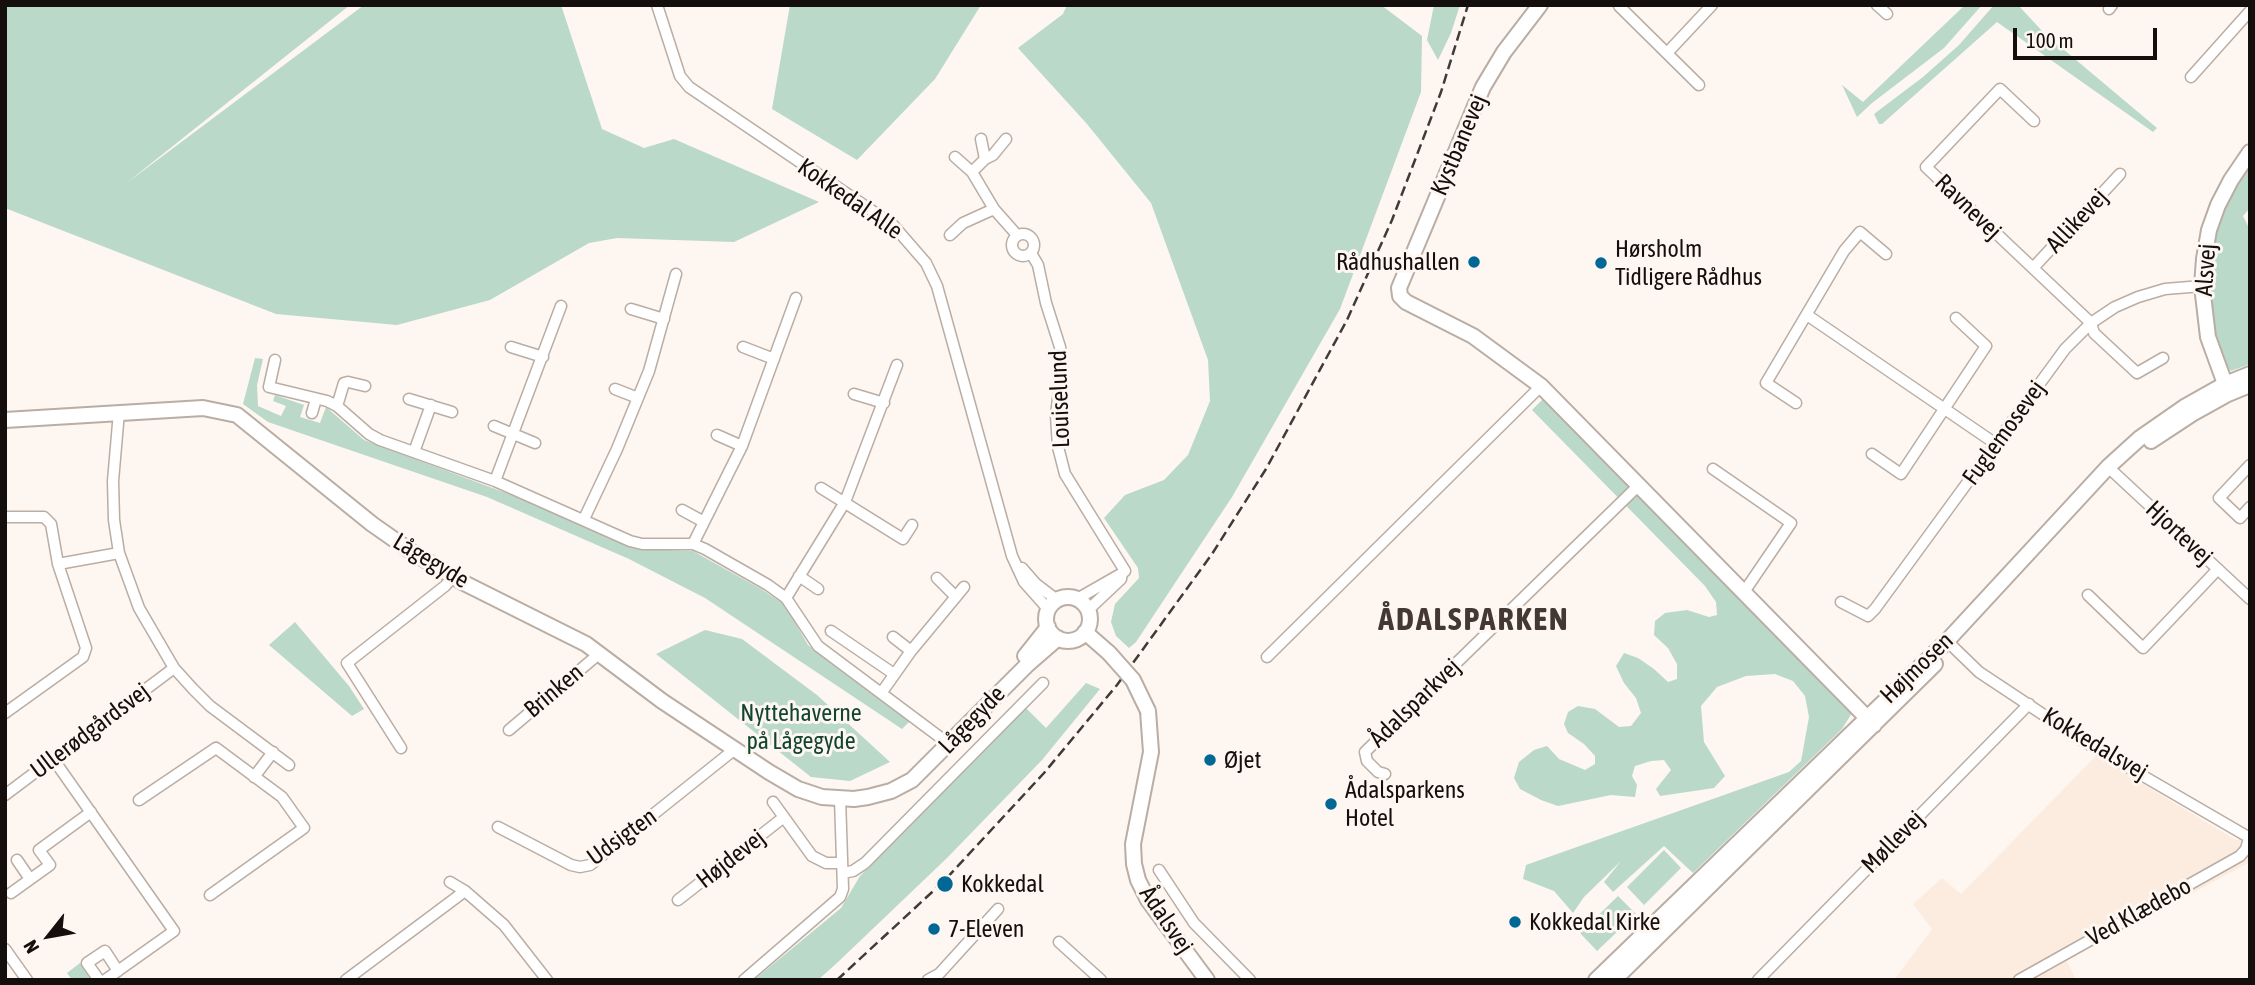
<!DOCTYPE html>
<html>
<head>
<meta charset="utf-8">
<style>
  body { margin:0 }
  #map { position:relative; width:2255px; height:985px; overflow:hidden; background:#fef6f0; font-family:"Asap Condensed",sans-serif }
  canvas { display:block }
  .frame { position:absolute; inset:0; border:7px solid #140f0c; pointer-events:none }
  .north { position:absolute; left:14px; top:901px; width:70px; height:70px; -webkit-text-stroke:5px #fef6f0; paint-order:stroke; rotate:239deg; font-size:19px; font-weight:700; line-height:28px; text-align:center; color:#140f0c }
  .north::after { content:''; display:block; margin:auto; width:24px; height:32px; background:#140f0c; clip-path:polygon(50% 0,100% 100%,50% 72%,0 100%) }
  .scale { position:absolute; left:2013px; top:28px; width:144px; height:32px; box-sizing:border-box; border:4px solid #140f0c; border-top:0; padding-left:9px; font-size:21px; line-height:24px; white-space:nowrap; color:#140f0c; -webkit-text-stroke:5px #fef6f0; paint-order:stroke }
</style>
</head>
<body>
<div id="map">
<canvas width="2255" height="985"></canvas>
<div class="frame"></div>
<div class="north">N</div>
<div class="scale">100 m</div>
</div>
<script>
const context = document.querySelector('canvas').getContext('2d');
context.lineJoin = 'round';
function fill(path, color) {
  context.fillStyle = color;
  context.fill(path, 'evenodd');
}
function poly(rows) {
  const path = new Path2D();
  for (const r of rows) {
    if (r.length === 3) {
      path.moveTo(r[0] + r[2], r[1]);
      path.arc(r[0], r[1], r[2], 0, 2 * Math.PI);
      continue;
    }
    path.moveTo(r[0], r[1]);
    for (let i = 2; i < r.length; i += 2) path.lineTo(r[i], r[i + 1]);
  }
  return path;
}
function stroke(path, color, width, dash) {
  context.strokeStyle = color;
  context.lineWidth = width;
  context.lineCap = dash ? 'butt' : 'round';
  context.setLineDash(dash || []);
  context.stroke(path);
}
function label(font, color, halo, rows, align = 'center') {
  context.font = font + ' "Asap Condensed",sans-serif';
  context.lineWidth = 6;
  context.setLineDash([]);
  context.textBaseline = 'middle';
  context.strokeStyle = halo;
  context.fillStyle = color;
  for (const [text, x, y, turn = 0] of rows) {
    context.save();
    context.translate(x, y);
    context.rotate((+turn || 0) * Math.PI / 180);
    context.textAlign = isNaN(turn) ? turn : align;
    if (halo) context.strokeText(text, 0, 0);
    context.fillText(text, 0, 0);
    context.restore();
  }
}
const built = poly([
  [2096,756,2236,840,2250,834,2250,862,2067,961,2076,980,1894,980,1932,929,1913,904,1942,878,1961,894]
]);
const green = poly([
  [5,5,350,5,124,185,364,5,561,5,602,129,644,148,674,139,819,202,734,242,617,238,589,243,490,300,397,325,276,314,5,208],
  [790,5,981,5,935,79,857,160,772,109],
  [1067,5,1381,5,1422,36,1421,92,1340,309,1232,497,1136,642,1129,648,1116,636,1111,622,1115,604,1139,578,1138,568,1104,518,1125,495,1164,480,1188,455,1210,401,1208,360,1151,203,1087,124,1018,48,1063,14],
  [1434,5,1460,5,1451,33,1438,60,1427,40],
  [1965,5,1982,5,1944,48,1872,103,1857,117,1842,85,1863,102],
  [1994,5,2018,5,2044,33,2157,128,2153,132,1997,22,1882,124,1879,124,1874,114,1923,77,1959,45],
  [2250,163,2250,208,2243,216,2250,230,2250,364,2231,371,2222,363,2215,338,2210,312,2210,276,2214,241,2225,206],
  [255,358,263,359,257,385,258,406,281,416,286,406,273,401,275,395,304,405,300,417,320,423,326,407,364,440,530,502,640,549,693,551,761,589,785,605,808,645,910,721,902,729,705,598,629,559,487,497,268,422,243,404],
  [1543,399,1852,713,1842,729,1693,873,1664,846,1613,892,1604,882,1621,861,1584,897,1573,913,1554,891,1523,879,1526,865,1789,772,1801,761,1809,717,1805,696,1793,681,1775,674,1746,676,1717,687,1701,706,1704,742,1725,776,1714,788,1660,796,1656,789,1671,770,1664,760,1651,761,1635,766,1632,776,1637,785,1635,797,1611,795,1558,806,1541,800,1520,789,1514,778,1519,762,1534,750,1547,746,1559,759,1585,770,1595,764,1595,756,1584,744,1568,733,1564,724,1568,712,1578,706,1595,709,1619,727,1631,726,1641,713,1636,698,1624,683,1616,666,1624,653,1638,658,1654,669,1668,682,1677,679,1677,664,1668,648,1654,635,1655,621,1665,613,1687,610,1709,617,1717,615,1716,602,1705,586,1532,410],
  [295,622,349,686,364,709,352,716,269,645],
  [705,630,742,639,817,695,890,762,850,781,811,777,656,654],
  [1086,683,1100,689,1042,760,947,858,838,962,818,980,754,980,841,908,860,876,1026,708,1046,728],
  [1664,850,1681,868,1644,905,1627,887],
  [1618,896,1636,914,1597,951,1580,933],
  [80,963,91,980,72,980,67,973]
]);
const street = poly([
  [657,5,680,76,689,87,893,225,926,263,937,286,1012,556,1024,582,1048,609],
  [1877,5,1887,14],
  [1619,6,1699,85],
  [2109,9,2112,5],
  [1667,53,1712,5],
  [2191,77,2250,11],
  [2034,121,2000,89,1926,167,2091,323,2094,333,2137,373,2163,358],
  [981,139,985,159],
  [1006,139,993,155,985,159,972,172,994,209,1017,235],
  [955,157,972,172],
  [1023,245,11],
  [950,235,963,223,994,209],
  [1031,253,1038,265,1046,303,1060,347,1062,366,1056,415,1058,447,1065,474,1125,571,1122,573,1121,579,1088,610],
  [2033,268,2120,174],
  [631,309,664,319],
  [1807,315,1996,444],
  [511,347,543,357],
  [743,347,774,359],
  [275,360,269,387,327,401,337,406,369,434,380,440,495,481,630,541,642,544,693,544,705,549,768,585,786,598,818,646,949,744],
  [615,389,638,398],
  [854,394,884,403],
  [409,399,452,412],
  [1796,403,1766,383,1844,251,1860,232,1886,254],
  [337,406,344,383,348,382,365,386],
  [119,412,113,481,114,520,119,553,139,608,174,668,193,689,210,706,289,765],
  [312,413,316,399],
  [494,426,535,443],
  [717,435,742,446],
  [414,452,431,405],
  [1872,454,1901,474,1986,346,1956,318],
  [2250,465,2219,498,2240,518,2250,507],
  [2108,467,2250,599],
  [1713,469,1791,523,1744,592],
  [495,481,561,306],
  [821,488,903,539,912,525],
  [682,510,704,522],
  [5,517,44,517,51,524,58,564],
  [584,519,617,449,649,371,676,274],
  [693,544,742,446,796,298],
  [1022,568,1036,584,1057,600],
  [799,576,818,589],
  [937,578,956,597],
  [2088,595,2143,648,2218,569],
  [786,598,845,502,897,365],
  [1077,599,1119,575],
  [1841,602,1868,616,1875,609,2065,349,2091,323,2115,307,2138,297,2165,289,2202,286],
  [831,631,894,674],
  [893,637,911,651],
  [1947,641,1979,672,2083,741,2250,838],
  [1267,657,1541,386],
  [882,692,911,651,964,587],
  [5,713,83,657,86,648,58,564,119,553],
  [509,730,600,653],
  [401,748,347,663,445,586,453,577],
  [54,760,174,931,105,980],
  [1385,774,1378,772,1367,761,1365,752,1639,485],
  [254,777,273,752],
  [5,795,174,668],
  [139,800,216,748,282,797,304,828,210,895],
  [773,802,812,856,826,863,842,863],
  [498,827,571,865,580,867,590,865,735,749],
  [17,860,30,879],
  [1159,870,1194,923,1250,980],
  [843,873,853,871,865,863,1043,683],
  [450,882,465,891,504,925,547,980],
  [11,893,50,865,39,850,91,812],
  [678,900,784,817],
  [1059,942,1101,980],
  [5,949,27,980],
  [99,980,87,963,105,951,118,971],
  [346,980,465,891],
  [744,980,840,897,843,889,840,798],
  [928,980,939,974,998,909],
  [1758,980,2029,704],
  [2019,980,2240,856,2246,849,2249,838]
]);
const secondary = poly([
  [1540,5,1504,52,1483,87,1399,288,1400,296,1406,302,1473,336,1541,386,1874,725],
  [2228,392,2208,337,2202,286,2204,259,2209,230,2218,205,2231,180,2250,152],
  [5,420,203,408,237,415,372,524,412,552,464,583,586,644,662,701,769,772,798,789,822,797,854,799,868,797,891,791,912,780,1027,665,1058,638],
  [2151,441,2192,414,2228,394,2250,385],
  [1068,619,22],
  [1085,632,1109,653],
  [1025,656,1048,627],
  [1148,711,1151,752,1133,844,1134,864,1138,880,1148,900,1207,980],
  [1596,980,1947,641,2108,467,2140,438,2186,406,2225,384,2250,374],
  [1614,980,1935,664]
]);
const rail = poly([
  [837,980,943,882,1044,773,1117,685,1212,554,1266,469,1347,320,1392,220,1441,92,1468,5]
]);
const secondaryBridge = poly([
  [1109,653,1133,680,1148,711]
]);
const markers = [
  [1474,262,7,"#016896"],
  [1601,263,7,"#016896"],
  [1210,760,7,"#016896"],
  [1331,804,7,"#016896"],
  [945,884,9,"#016896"],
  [1515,922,7,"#016896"],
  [934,929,7,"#016896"]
];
const streetNames = [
  ["Kystbanevej",1459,145,-67],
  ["Kokkedal Alle",850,199,35],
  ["Ravnevej",1968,207,44],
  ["Allikevej",2077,221,-47],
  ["Alsvej",2206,270,-86],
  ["Louiselund",1060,399,-92],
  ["Fuglemosevej",2004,433,-54],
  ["Hjortevej",2179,533,43],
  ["Lågegyde",431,561,31],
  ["Højmosen",1917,668,-44],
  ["Brinken",554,691,-40],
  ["Ådalsparkvej",1415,703,-44],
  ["Lågegyde",972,720,-46],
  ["Ullerødgårdsvej",90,731,-37],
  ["Kokkedalsvej",2095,744,31],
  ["Udsigten",622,837,-36],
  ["Møllevej",1893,842,-45],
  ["Højdevej",731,859,-38],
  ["Ved Klædebo",2139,912,-29],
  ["Ådalsvej",1166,920,56]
];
const poiNames = [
  ["Hørsholm",1615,249],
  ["Tidligere Rådhus",1615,277],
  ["Rådhushallen",1460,262,"right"],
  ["Øjet",1224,760],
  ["Ådalsparkens",1345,790],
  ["Hotel",1345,818],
  ["Kokkedal",961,884],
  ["Kokkedal Kirke",1529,922],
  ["7-Eleven",948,929]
];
const parkNames = [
  ["Nyttehaverne",801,713],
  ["på Lågegyde",801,741]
];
const districtNames = [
  ["ÅDALSPARKEN",1474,620]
];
fill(built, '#fcece0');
fill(green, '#bad9c8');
stroke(street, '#b9ada4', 13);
stroke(secondary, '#b9ada4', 18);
stroke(street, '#fff', 10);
stroke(secondary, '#fff', 14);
stroke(rail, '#403b37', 2.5, [10, 5]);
stroke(secondaryBridge, '#b9ada4', 18, []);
stroke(secondaryBridge, '#fff', 14);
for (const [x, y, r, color] of markers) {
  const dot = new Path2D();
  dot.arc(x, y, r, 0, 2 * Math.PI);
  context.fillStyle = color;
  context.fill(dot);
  stroke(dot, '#fef6f0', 2.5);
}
label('24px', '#140f0c', '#fef6f0', streetNames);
label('24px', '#140f0c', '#fef6f0', poiNames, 'left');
label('24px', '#124530', '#fef6f0', parkNames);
context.letterSpacing = '2px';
label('bold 32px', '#433932', '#fef6f0', districtNames);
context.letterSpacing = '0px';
</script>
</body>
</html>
